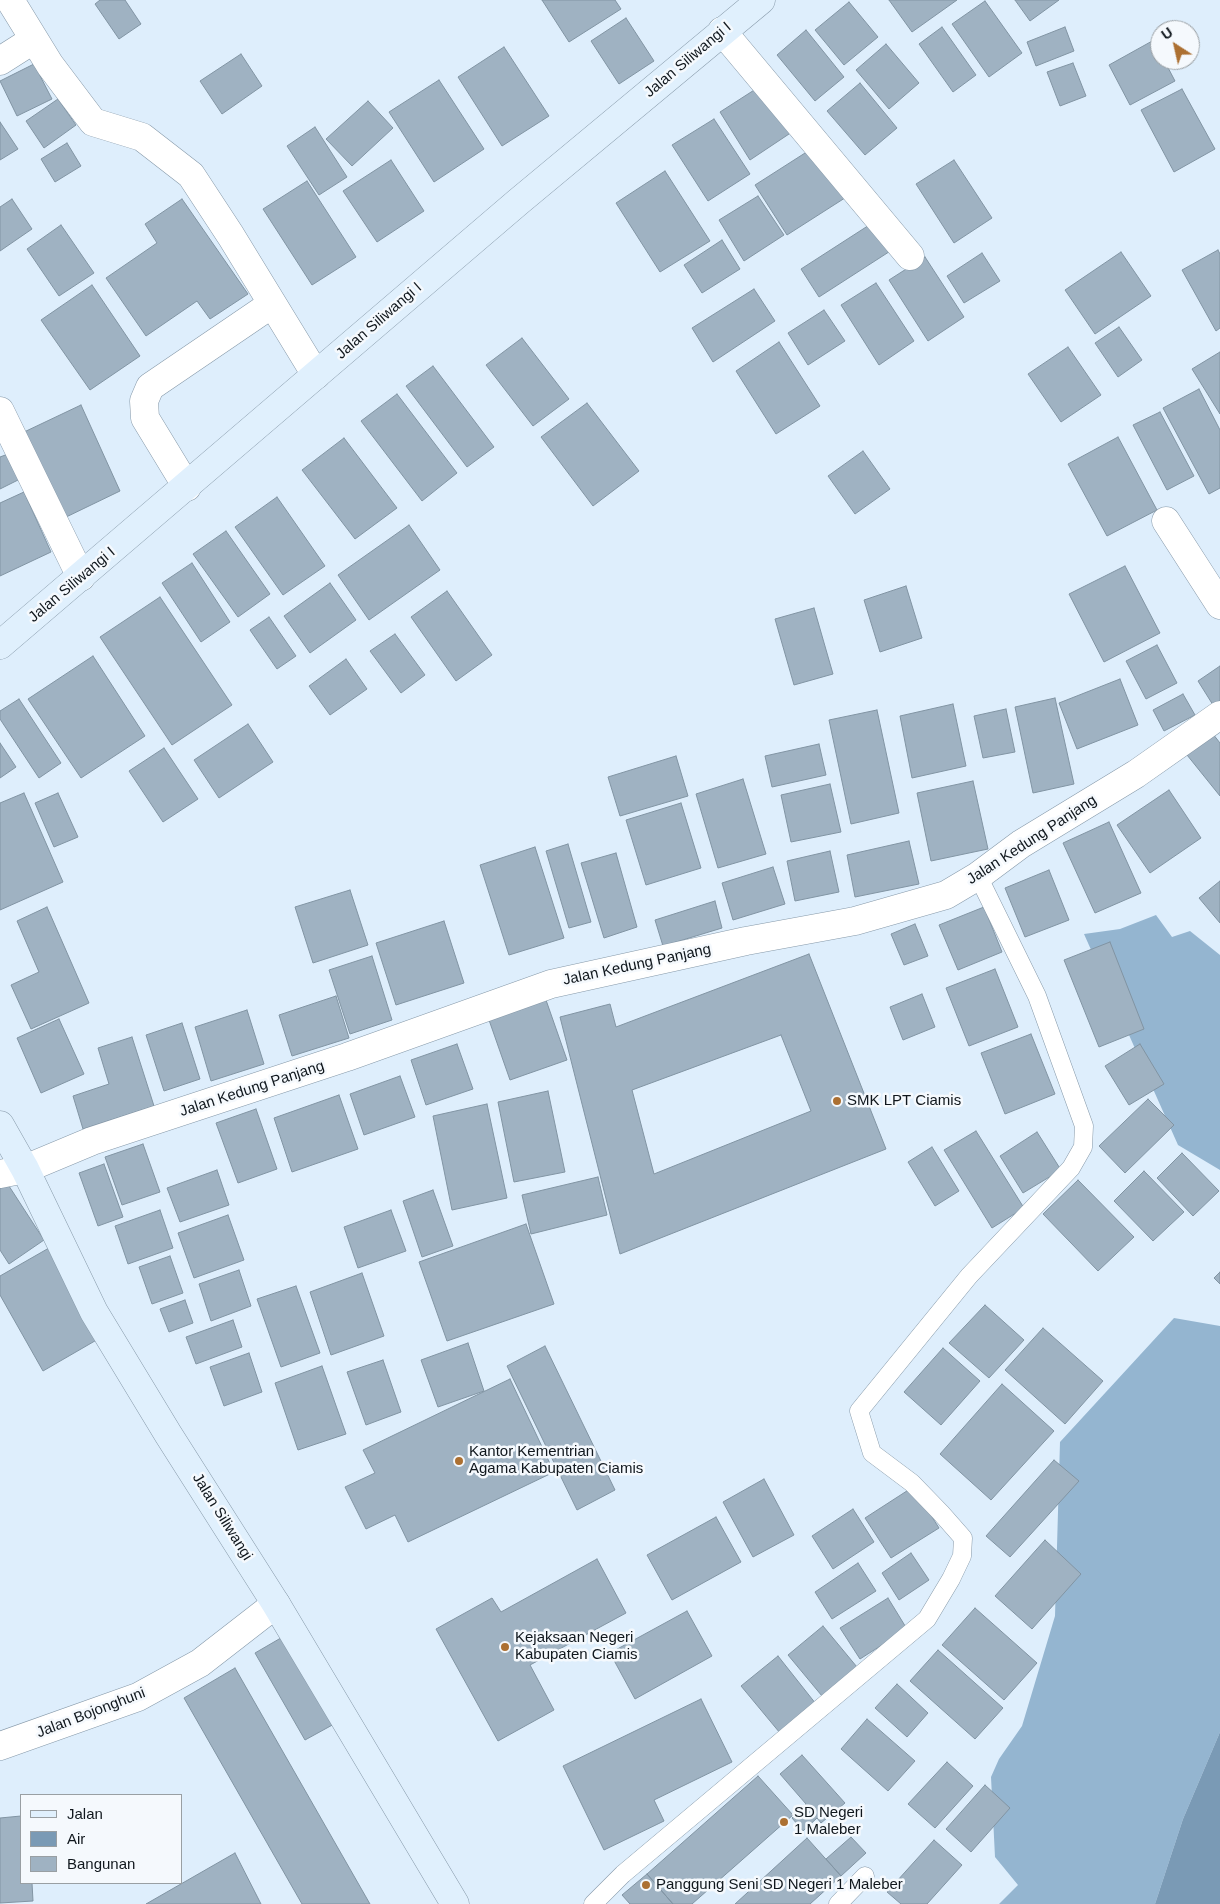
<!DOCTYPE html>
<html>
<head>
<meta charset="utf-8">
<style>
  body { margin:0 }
  #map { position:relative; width:1220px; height:1904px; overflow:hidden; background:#deeefc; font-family:Helvetica,sans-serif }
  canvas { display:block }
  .legend { position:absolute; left:20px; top:1794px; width:162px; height:90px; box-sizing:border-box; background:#f5f9fd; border:1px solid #999fa3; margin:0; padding:6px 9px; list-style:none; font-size:15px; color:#10171d }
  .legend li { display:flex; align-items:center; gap:10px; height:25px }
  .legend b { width:25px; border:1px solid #999fa3 }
  .north { position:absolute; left:1150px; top:20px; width:50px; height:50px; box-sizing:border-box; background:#f5f9fd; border:1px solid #999fa3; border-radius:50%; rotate:325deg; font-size:14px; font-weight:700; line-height:20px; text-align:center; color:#10171d }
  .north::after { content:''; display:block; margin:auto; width:18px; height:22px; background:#ac7032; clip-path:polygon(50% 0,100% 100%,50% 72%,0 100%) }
</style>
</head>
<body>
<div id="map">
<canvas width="1220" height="1904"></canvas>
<ul class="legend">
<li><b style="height:6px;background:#e0f0fd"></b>Jalan</li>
<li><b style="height:14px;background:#7a9ab5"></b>Air</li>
<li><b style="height:14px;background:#9fb2c2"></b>Bangunan</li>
</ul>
<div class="north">U</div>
</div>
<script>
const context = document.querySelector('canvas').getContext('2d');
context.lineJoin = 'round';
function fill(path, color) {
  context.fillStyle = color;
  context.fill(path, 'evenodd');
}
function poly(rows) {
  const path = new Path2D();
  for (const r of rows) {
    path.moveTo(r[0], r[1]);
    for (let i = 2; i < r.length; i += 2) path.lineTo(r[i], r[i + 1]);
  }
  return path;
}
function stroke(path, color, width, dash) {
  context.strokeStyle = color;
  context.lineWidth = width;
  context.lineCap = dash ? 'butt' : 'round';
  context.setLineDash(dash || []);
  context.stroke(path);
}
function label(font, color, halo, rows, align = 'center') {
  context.font = font + ' Helvetica,sans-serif';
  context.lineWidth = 5;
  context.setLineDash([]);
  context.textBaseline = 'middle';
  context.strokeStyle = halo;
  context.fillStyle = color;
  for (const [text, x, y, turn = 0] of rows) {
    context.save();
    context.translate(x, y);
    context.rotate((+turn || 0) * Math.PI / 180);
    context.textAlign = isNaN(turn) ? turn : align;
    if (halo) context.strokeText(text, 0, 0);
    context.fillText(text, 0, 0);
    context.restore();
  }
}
const forest = poly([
  [1156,915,1172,937,1190,931,1220,955,1220,1170,1178,1145,1084,934,1120,929],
  [1174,1318,1220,1326,1220,1732,1183,1819,1155,1904,999,1904,1018,1885,995,1857,991,1777,999,1759,1022,1726,1055,1616,1060,1442]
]);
const water = poly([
  [1220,1732,1220,1904,1155,1904,1183,1819]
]);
const building = poly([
  [100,0,125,0,141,24,119,39,95,4,100,0],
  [542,0,615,0,621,9,569,42,542,0],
  [889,0,957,0,912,32,889,0],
  [1015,0,1059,0,1030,21,1015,0],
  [985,1,1022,53,989,77,952,24,985,1],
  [849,2,878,37,844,65,815,30,849,2],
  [626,18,654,61,619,84,591,41,626,18],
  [942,27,976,75,953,92,919,44,942,27],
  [1065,27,1074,51,1036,66,1027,42,1065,27],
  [806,30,844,77,815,101,777,55,806,30],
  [1154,40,1160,52,1160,60,1164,60,1175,81,1130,105,1109,65,1154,40],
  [886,44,919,83,889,109,856,70,886,44],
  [504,47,549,116,502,146,458,77,504,47],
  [241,54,262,86,222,114,200,81,241,54],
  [1073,63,1086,96,1060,106,1047,72,1073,63],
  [34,64,52,99,17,116,0,81,34,64],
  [439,80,484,149,434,182,389,112,439,80],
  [860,83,897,128,865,155,827,111,860,83],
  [762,85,792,132,750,160,720,112,762,85],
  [1182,89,1215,149,1174,172,1141,110,1182,89],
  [58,99,76,125,44,148,26,121,58,99],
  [368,101,393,128,352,166,326,139,368,101],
  [714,119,750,174,708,201,672,145,714,119],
  [0,122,18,149,0,160,0,122],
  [315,127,347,177,319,195,287,146,315,127],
  [67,143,81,166,55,182,41,159,67,143],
  [816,146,848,196,787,235,755,185,816,146],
  [391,160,424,211,377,242,343,191,391,160],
  [954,160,992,218,954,243,916,184,954,160],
  [665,171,710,241,660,272,616,203,665,171],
  [307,181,356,257,312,285,263,209,307,181],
  [758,196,784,235,744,261,719,220,758,196],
  [12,199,32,229,0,251,0,207,12,199],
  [182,199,248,294,210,319,197,301,146,336,106,278,157,243,145,224,182,199],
  [877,220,895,248,819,297,801,269,877,220],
  [61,225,94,273,59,296,27,249,61,225],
  [722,240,740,269,702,293,684,265,722,240],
  [1218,250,1220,254,1220,328,1216,331,1182,270,1218,250],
  [1121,252,1151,296,1095,334,1065,290,1121,252],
  [982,253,1000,281,964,303,947,276,982,253],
  [925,257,964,317,928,341,889,280,925,257],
  [876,283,914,341,879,365,841,305,876,283],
  [92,285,140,356,90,390,41,320,92,285],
  [754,289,775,321,713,362,692,328,754,289],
  [824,310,845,341,808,365,788,333,824,310],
  [1119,327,1142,360,1118,377,1095,343,1119,327],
  [522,338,569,399,533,426,486,365,522,338],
  [779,342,820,406,776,434,736,371,779,342],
  [1068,347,1101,395,1061,422,1028,374,1068,347],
  [1220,352,1220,414,1192,369,1220,352],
  [433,366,494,447,467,467,406,386,433,366],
  [1199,389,1220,430,1220,488,1209,494,1163,408,1199,389],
  [397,394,457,473,422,501,361,421,397,394],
  [587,403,639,471,593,506,541,437,587,403],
  [81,405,120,491,62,519,22,433,81,405],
  [1160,412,1194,476,1167,490,1133,425,1160,412],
  [1118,437,1157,510,1107,536,1068,464,1118,437],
  [344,438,397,508,355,539,302,470,344,438],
  [863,451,890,489,855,514,828,476,863,451],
  [8,454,20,479,0,489,0,457,8,454],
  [24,492,51,552,0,576,0,503,24,492],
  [277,497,325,566,283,595,235,527,277,497],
  [409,525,440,570,369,620,338,575,409,525],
  [226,531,270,594,238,617,193,554,226,531],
  [192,563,230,622,201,642,162,583,192,563],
  [1125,566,1160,633,1104,662,1069,594,1125,566],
  [330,583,356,620,310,653,284,616,330,583],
  [906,586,922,638,880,652,864,600,906,586],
  [447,591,492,655,456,681,411,617,447,591],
  [160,597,232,705,172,745,100,637,160,597],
  [814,608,833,674,794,685,775,619,814,608],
  [269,617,296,656,277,669,250,630,269,617],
  [395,634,425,675,401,693,370,651,395,634],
  [1157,645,1177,683,1146,699,1126,661,1157,645],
  [93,656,145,736,81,778,28,699,93,656],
  [346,659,367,689,330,715,309,686,346,659],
  [1220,666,1220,701,1213,705,1198,681,1220,666],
  [1120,679,1138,725,1077,749,1059,703,1120,679],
  [1183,694,1195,715,1164,731,1153,710,1183,694],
  [1055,698,1074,784,1033,793,1015,707,1055,698],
  [19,699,61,763,39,778,0,719,0,711,19,699],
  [953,704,966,766,912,778,900,716,953,704],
  [1006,709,1015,752,983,758,974,716,1006,709],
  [877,710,899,813,851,824,829,720,877,710],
  [248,724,273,762,219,798,194,760,248,724],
  [1209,729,1220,743,1220,796,1183,750,1209,729],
  [0,743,16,767,0,778,0,743],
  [819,744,826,775,772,787,765,756,819,744],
  [164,748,198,799,163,822,129,771,164,748],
  [676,756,688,796,620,816,608,777,676,756],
  [743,779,766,854,718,868,696,794,743,779],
  [973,781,988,849,931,861,917,793,973,781],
  [830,784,841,832,791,842,781,795,830,784],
  [1169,790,1201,838,1150,873,1117,825,1169,790],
  [24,793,63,882,0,910,0,803,24,793],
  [58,793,78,837,54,847,35,803,58,793],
  [681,803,701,868,646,885,626,820,681,803],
  [1109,822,1141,893,1095,913,1063,843,1109,822],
  [909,841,919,884,855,897,847,855,909,841],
  [568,844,591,922,569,928,546,851,568,844],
  [535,847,564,938,509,955,480,865,535,847],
  [830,851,839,892,795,901,787,861,830,851],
  [616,853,637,927,604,938,581,863,616,853],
  [773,867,785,904,733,920,722,883,773,867],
  [1049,870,1069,920,1025,937,1005,888,1049,870],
  [1220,881,1220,923,1199,898,1220,881],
  [350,890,368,945,313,963,295,907,350,890],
  [715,901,722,928,663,946,655,920,715,901],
  [47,907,89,1003,31,1029,11,985,39,972,17,921,47,907],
  [984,907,1002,952,958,970,939,925,984,907],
  [444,921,464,983,396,1005,376,943,444,921],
  [915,924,928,956,904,965,891,934,915,924],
  [1110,942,1144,1029,1099,1047,1064,960,1110,942],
  [809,954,886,1149,620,1254,560,1017,610,1004,616,1027,809,954],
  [781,1035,811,1111,654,1174,632,1090,781,1035],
  [372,956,392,1020,350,1034,329,970,372,956],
  [995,969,1018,1027,969,1046,946,988,995,969],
  [922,994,935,1027,903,1040,890,1007,922,994],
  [336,996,349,1038,292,1056,279,1015,336,996],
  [546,1000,567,1060,510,1080,489,1020,546,1000],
  [247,1010,264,1064,211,1081,195,1027,247,1010],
  [59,1019,84,1074,41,1093,17,1038,59,1019],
  [182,1023,200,1079,164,1091,146,1035,182,1023],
  [1031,1034,1055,1094,1005,1114,981,1053,1031,1034],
  [132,1037,154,1106,83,1129,73,1096,109,1084,98,1048,132,1037],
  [457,1044,473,1089,426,1105,411,1060,457,1044],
  [1140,1044,1164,1084,1129,1105,1105,1066,1140,1044],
  [400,1076,415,1117,364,1135,350,1094,400,1076],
  [548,1091,565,1172,514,1182,498,1102,548,1091],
  [339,1095,358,1149,292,1172,274,1118,339,1095],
  [1148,1099,1174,1125,1125,1173,1099,1146,1148,1099],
  [487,1104,507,1198,452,1210,433,1116,487,1104],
  [256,1109,277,1169,238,1183,216,1123,256,1109],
  [976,1131,1024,1208,992,1228,944,1150,976,1131],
  [1037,1132,1061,1170,1023,1193,1000,1156,1037,1132],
  [143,1144,160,1192,122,1205,105,1157,143,1144],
  [932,1147,959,1191,935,1206,908,1162,932,1147],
  [1182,1153,1219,1191,1193,1216,1157,1178,1182,1153],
  [104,1164,123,1217,98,1226,79,1173,104,1164],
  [217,1170,229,1205,180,1222,167,1188,217,1170],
  [1144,1171,1184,1212,1153,1241,1114,1201,1144,1171],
  [598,1177,607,1215,531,1234,522,1195,598,1177],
  [1078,1180,1134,1237,1098,1271,1043,1214,1078,1180],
  [7,1183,44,1240,9,1264,0,1250,0,1188,7,1183],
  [433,1190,453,1246,422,1257,403,1201,433,1190],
  [160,1210,173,1248,128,1264,115,1226,160,1210],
  [391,1210,406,1251,358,1268,344,1227,391,1210],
  [228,1215,244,1260,194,1278,178,1233,228,1215],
  [526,1224,554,1304,447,1341,419,1262,526,1224],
  [49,1248,100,1338,43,1371,0,1295,0,1276,49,1248],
  [170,1256,183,1293,152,1304,139,1267,170,1256],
  [239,1270,251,1306,211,1321,199,1284,239,1270],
  [1220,1272,1220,1284,1214,1278,1220,1272],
  [362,1273,384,1336,331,1355,310,1292,362,1273],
  [296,1286,320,1353,281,1367,257,1299,296,1286],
  [185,1300,193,1323,169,1332,160,1309,185,1300],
  [985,1305,1024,1340,989,1378,949,1343,985,1305],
  [233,1320,242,1347,196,1364,186,1337,233,1320],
  [1043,1328,1103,1381,1065,1424,1005,1370,1043,1328],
  [468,1343,484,1391,438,1407,421,1360,468,1343],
  [545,1346,615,1490,577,1510,507,1366,545,1346],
  [943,1348,980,1381,941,1425,904,1392,943,1348],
  [249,1353,262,1392,224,1406,210,1367,249,1353],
  [383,1360,401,1412,366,1425,347,1372,383,1360],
  [322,1366,346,1434,298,1450,275,1383,322,1366],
  [510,1379,554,1472,408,1542,395,1515,366,1529,345,1487,375,1473,363,1450,510,1379],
  [1002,1384,1054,1431,991,1500,940,1454,1002,1384],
  [1054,1460,1079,1481,1010,1557,986,1536,1054,1460],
  [764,1479,794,1535,753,1557,723,1502,764,1479],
  [913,1487,939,1528,891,1558,865,1518,913,1487],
  [853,1509,874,1542,833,1569,812,1536,853,1509],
  [716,1517,741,1562,672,1600,647,1555,716,1517],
  [1045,1540,1081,1574,1032,1629,995,1596,1045,1540],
  [911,1553,929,1580,899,1600,882,1573,911,1553],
  [597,1559,626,1613,530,1665,554,1710,498,1741,436,1629,492,1598,501,1612,597,1559],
  [858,1563,876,1591,832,1619,815,1592,858,1563],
  [888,1598,907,1629,860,1659,840,1628,888,1598],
  [975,1608,1037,1663,1004,1700,942,1645,975,1608],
  [687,1611,712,1656,635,1699,610,1653,687,1611],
  [823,1626,857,1667,822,1696,788,1655,823,1626],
  [286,1635,336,1723,305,1740,255,1653,286,1635],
  [938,1650,1003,1708,975,1739,910,1681,938,1650],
  [778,1656,816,1704,780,1733,741,1686,778,1656],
  [235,1668,370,1904,302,1904,184,1698,235,1668],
  [897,1684,928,1713,907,1737,875,1708,897,1684],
  [701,1699,732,1762,654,1800,664,1821,604,1850,563,1766,701,1699],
  [867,1719,915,1761,888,1791,841,1749,867,1719],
  [802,1755,845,1803,821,1823,817,1818,803,1831,792,1818,806,1804,780,1774,802,1755],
  [947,1762,973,1786,935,1828,908,1804,947,1762],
  [758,1776,793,1815,692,1904,673,1904,647,1874,758,1776],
  [985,1785,1010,1808,971,1852,946,1829,985,1785],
  [21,1816,21,1883,32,1883,33,1901,0,1903,0,1818,21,1816],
  [851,1837,866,1853,841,1876,826,1859,851,1837],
  [807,1838,841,1876,810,1904,735,1904,807,1838],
  [934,1840,962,1865,927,1904,901,1904,887,1892,934,1840],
  [235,1853,261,1904,146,1904,235,1853],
  [647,1874,673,1904,630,1904,622,1895,647,1874]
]);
const lane = poly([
  [593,1904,623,1874,927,1619,951,1579,962,1556,963,1538,941,1513,912,1483,872,1453,859,1411,969,1276,1071,1168,1083,1147,1084,1126,1037,996,978,876],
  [838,1904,865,1876]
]);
const street = poly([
  [10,0,50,65,93,122,142,137,191,175,231,236,316,375],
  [722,31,910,256],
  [0,61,33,40],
  [0,411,81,577],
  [187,487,145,418,144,401,150,387,272,304],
  [1166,521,1220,605],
  [0,1174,25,1169,92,1141,347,1057,551,984,746,941,855,921,946,895,978,876,1021,844,1136,774,1220,715],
  [0,1746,138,1697,200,1663,276,1604]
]);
const secondary = poly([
  [0,645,518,202,761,0],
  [0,1125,25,1169,94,1312,168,1434,276,1604,455,1904]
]);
const markers = [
  [837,1101,5,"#ac7032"],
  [459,1461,5,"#ac7032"],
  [505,1647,5,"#ac7032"],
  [784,1822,5,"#ac7032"],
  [646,1885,5,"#ac7032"]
];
const streetNames = [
  ["Jalan Siliwangi I",688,60,-40],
  ["Jalan Siliwangi I",379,321,-41],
  ["Jalan Siliwangi I",72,585,-40],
  ["Jalan Kedung Panjang",1032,840,-33],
  ["Jalan Kedung Panjang",637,965,-12],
  ["Jalan Kedung Panjang",252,1089,-18],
  ["Jalan Siliwangi",222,1517,58],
  ["Jalan Bojonghuni",91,1713,-21]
];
const poiNames = [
  ["SMK LPT Ciamis",847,1101],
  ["Kantor Kementrian",469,1452],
  ["Agama Kabupaten Ciamis",469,1469],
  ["Kejaksaan Negeri",515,1638],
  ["Kabupaten Ciamis",515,1655],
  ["SD Negeri",794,1813],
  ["1 Maleber",794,1830],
  ["Panggung Seni SD Negeri 1 Maleber",656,1885]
];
fill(forest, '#94b5d0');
fill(water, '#7a9ab5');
fill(building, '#9fb2c2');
stroke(building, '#8194a3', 1);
stroke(lane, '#8699a9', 19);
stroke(street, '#8699a9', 29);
stroke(secondary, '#8699a9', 29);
stroke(lane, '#fff', 18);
stroke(street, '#fff', 28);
stroke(secondary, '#e0f0fd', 28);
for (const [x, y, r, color] of markers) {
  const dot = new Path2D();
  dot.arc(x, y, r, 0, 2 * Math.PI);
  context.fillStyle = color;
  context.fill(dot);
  stroke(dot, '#f5f9fd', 2);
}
label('15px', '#10171d', '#f5f9fd', streetNames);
label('15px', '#10171d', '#f5f9fd', poiNames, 'left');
</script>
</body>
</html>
